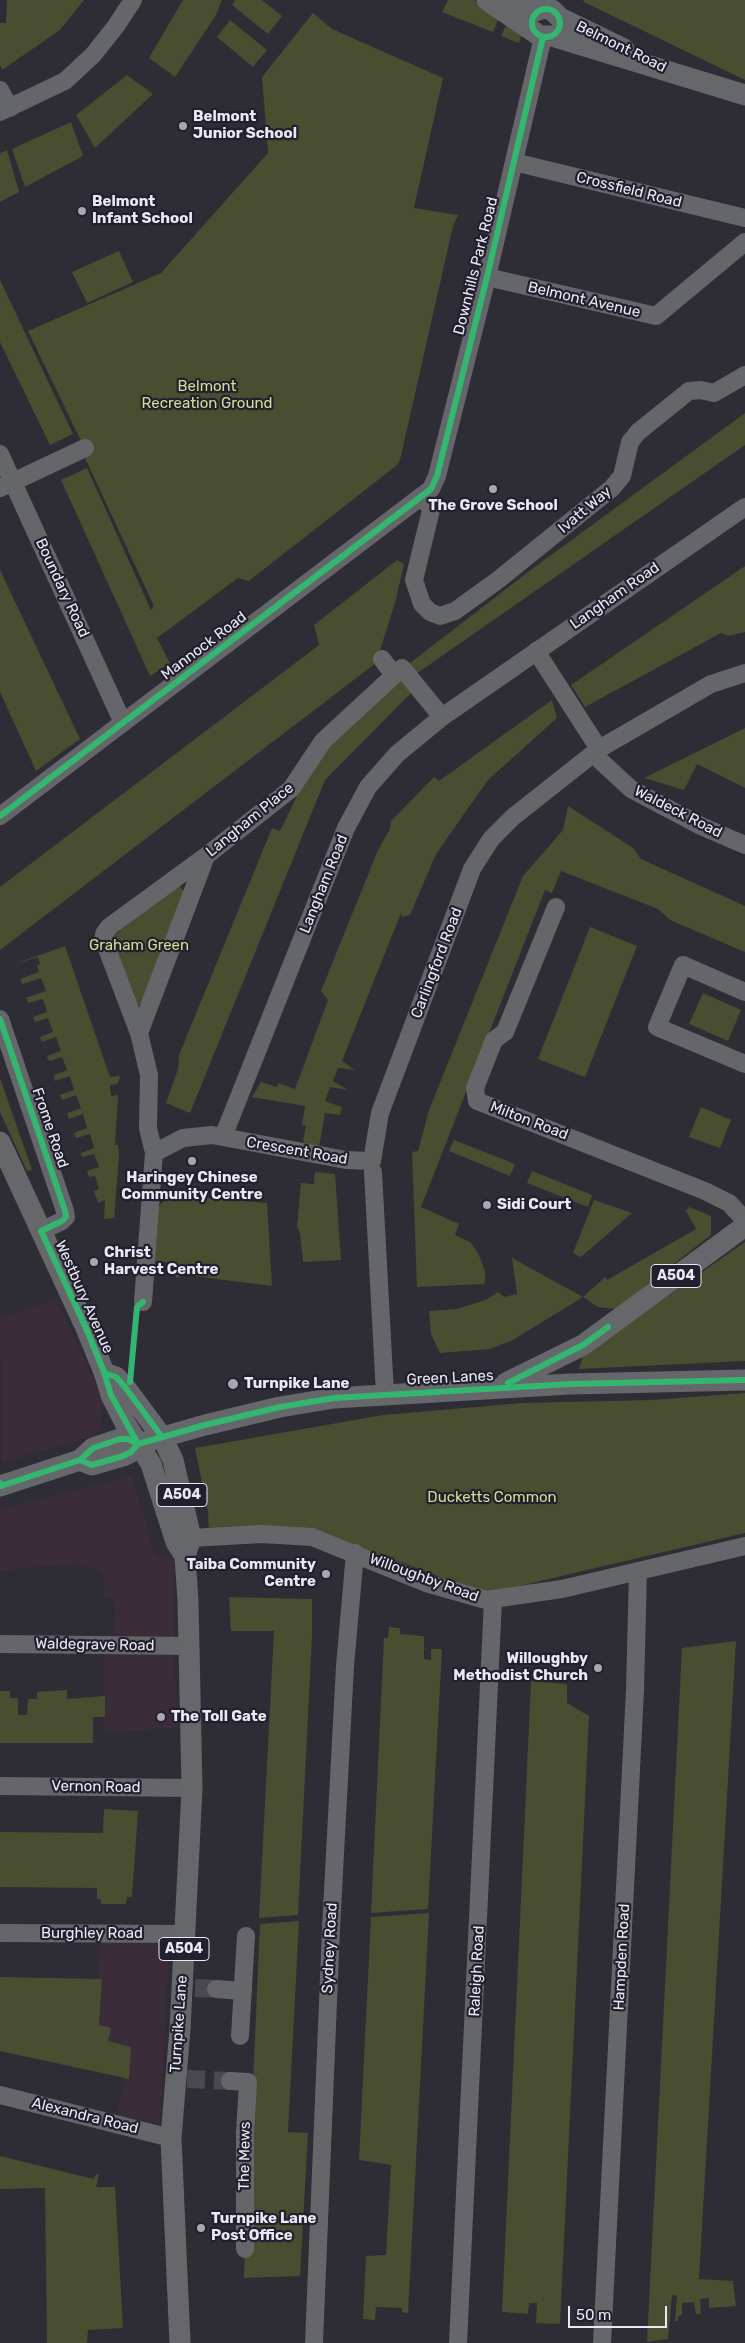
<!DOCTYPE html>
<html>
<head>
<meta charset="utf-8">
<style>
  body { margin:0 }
  #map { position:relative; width:745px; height:2343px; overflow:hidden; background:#2e2c34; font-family:Rubik,sans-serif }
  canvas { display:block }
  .scale { position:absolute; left:568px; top:2306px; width:99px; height:22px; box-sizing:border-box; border:2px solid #eae9f3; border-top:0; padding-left:6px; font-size:15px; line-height:18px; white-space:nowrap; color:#eae9f3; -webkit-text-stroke:4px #221f2e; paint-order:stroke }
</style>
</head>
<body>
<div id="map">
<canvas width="745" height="2343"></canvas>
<div class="scale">50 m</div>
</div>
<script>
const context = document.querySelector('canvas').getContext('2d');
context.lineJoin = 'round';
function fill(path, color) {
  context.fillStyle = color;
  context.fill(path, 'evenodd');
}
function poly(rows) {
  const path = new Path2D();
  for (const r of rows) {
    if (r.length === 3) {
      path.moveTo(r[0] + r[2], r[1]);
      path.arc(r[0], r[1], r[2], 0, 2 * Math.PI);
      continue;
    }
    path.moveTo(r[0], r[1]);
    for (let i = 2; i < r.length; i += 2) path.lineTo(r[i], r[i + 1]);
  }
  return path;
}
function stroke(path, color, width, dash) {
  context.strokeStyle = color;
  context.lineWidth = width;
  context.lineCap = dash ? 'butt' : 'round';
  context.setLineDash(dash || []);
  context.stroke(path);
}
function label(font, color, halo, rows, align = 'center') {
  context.font = font + ' Rubik,sans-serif';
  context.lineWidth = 4.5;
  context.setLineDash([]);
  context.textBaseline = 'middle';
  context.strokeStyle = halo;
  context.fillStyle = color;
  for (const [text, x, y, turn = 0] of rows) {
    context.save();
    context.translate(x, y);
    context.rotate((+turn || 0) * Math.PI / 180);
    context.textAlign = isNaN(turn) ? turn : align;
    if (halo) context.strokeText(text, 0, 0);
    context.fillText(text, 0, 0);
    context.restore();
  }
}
const commercial = poly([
  [56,1299,104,1400,100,1428,98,1434,2,1463,0,1318],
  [132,1476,155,1556,167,1555,174,1559,174,1656,178,1728,104,1732,104,1638,115,1638,115,1612,114,1598,104,1598,103,1571,81,1565,45,1566,0,1571,0,1509],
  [100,1939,170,1939,160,2124,117,2115,125,2078,129,2079,99,2025,102,1979,97,1977,97,1965,99,1965]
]);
const green = poly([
  [7,0,84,0,60,30,2,70,0,65,0,23,6,23],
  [183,0,222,0,216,15,175,77,149,58],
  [235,0,262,0,282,16,268,34,232,5],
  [448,0,474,0,500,15,493,32,442,12],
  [583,0,745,0,745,80,584,2],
  [313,13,332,29,443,78,414,208,458,215,453,226,400,460,397,465,249,581,238,578,157,638,170,663,150,676,61,480,87,468,151,610,154,606,86,460,81,441,28,331,161,273,268,153,262,77],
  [230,20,267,50,253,67,217,37],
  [508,21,523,29,519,43,501,36],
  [127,75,153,94,95,148,76,115],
  [71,122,83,156,25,187,12,149],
  [7,150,19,192,0,202,0,153],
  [119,251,133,282,87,303,72,272],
  [0,280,73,434,50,445,0,342],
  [745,413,745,445,416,674,410,663,532,569],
  [397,560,404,564,395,603,376,663,0,950,0,887,319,645,314,625],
  [745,566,745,632,728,636,721,633,585,707,571,685],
  [0,570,80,739,36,771,0,692],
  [398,680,414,690,325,780,190,1113,166,1103,178,1069,179,1055,272,828,280,831,297,796,327,748],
  [552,700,557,718,488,780,436,854,410,915,402,917,401,913,342,1061,355,1070,338,1068,333,1081,348,1090,330,1087,325,1101,342,1107,340,1115,325,1113,323,1126,319,1146,334,1149,334,1152,310,1147,303,1141,306,1126,302,1125,305,1106,252,1097,261,1082,277,1087,278,1083,295,1089,328,1000,321,991,378,850,390,829,391,821,434,777,439,781],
  [745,728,745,788,697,764,684,790,644,778],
  [568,806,633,848,641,859,745,906,745,952,670,920,658,909,561,871,552,893,545,890,421,1207,459,1224,455,1235,470,1242,478,1253,485,1271,485,1281,484,1284,417,1287,412,1152,418,1151,429,1110,523,876,563,830],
  [176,887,180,887,185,892,142,1003,136,1006,112,943,112,937],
  [590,927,637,946,585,1077,538,1059],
  [65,946,110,1077,119,1076,120,1078,117,1084,110,1085,111,1096,118,1095,118,1098,115,1145,118,1145,119,1156,114,1218,104,1219,105,1200,98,1203,94,1191,99,1189,95,1176,89,1177,87,1171,99,1167,94,1154,82,1157,81,1153,94,1148,90,1134,76,1138,74,1133,87,1128,83,1114,69,1119,67,1113,81,1108,76,1095,62,1100,60,1095,74,1090,70,1076,55,1081,54,1075,67,1070,62,1057,49,1061,47,1056,61,1051,56,1037,42,1042,40,1037,53,1032,48,1018,35,1022,34,1020,33,1017,47,1012,43,999,28,1003,26,998,46,991,41,978,22,984,20,979,39,972,37,965,40,964,38,957,14,964],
  [703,993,741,1010,728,1041,689,1024],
  [0,1078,32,1170,27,1171,0,1112],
  [701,1107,731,1120,720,1148,689,1137],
  [454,1140,515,1164,510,1176,449,1151],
  [532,1171,592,1195,588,1207,527,1183],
  [315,1172,335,1174,341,1260,303,1262,300,1233,297,1227,301,1183,314,1184],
  [170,1195,267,1203,272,1286,185,1275,176,1278,176,1266,174,1263,155,1261,158,1207],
  [594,1200,632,1213,581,1257,573,1253],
  [689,1207,711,1216,711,1235,616,1309,598,1307,583,1297,513,1340,490,1349,440,1353,431,1334,429,1311,456,1309,486,1300,498,1292,504,1297,517,1294,512,1258,583,1297,605,1277,607,1280,696,1229,686,1211],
  [745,1242,745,1361,579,1369,583,1355],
  [745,1393,745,1533,485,1594,377,1553,306,1530,209,1533,208,1512,195,1448,383,1415,522,1403,653,1400],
  [229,1597,312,1599,312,1636,298,1915,259,1918,274,1631,231,1631],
  [389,1627,400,1628,400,1634,424,1636,424,1659,431,1660,431,1649,442,1649,428,1909,371,1913,384,1638,388,1638],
  [736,1641,699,2279,733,2281,736,2306,709,2308,709,2298,700,2299,701,2314,696,2314,694,2302,682,2303,682,2315,678,2316,678,2321,675,2321,677,2296,672,2295,668,2339,647,2342,682,1648],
  [531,1681,567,1684,567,1703,589,1716,560,2324,536,2323,537,2303,529,2303,528,2314,502,2312],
  [67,1690,67,1699,105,1696,105,1717,93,1717,93,1743,0,1743,0,1691,10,1691,10,1698,18,1698,18,1715,27,1715,28,1699,37,1699,37,1692],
  [104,1809,138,1811,132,1897,127,1897,126,1904,101,1904,101,1899,97,1899,97,1888,0,1887,0,1832,103,1833],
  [429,1913,408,2313,402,2312,402,2308,376,2307,375,2320,363,2319,366,2256,386,2255,391,2165,359,2160,371,1917],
  [299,1921,288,2132,308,2133,300,2276,244,2278,249,2104,253,2083,260,1924],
  [0,1977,102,1979,99,2025,111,2028,108,2041,131,2047,129,2079,0,2051],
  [0,2156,94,2179,96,2174,99,2175,96,2187,115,2187,123,2328,88,2330,87,2343,47,2343,45,2188,0,2189]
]);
const minorTunnel = poly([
  [195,1988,216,1989],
  [187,2079,230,2081]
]);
const minor = poly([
  [0,90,10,108],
  [0,112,65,81,93,55,116,26,133,0],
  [514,162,745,218],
  [487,277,656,316,745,242],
  [0,454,123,723],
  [0,488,85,448],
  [423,496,431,510,414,580,422,604,430,612,440,616,455,611,498,580,612,488,622,476,630,442,638,432,689,391,701,390,714,393,745,375],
  [536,651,599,749],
  [382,659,394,675],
  [593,754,631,789,701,826,745,845],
  [0,816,431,489,437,476,487,277,543,37],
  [556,907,505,1032,494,1040,475,1088,477,1101,705,1191,729,1203,745,1220],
  [745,992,683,965,657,1027,745,1064],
  [0,1019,65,1211,66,1217,62,1221,41,1231],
  [139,1033,206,856],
  [223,1137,346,828,368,787,397,754,442,717,745,507],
  [154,1153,148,1128,149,1075,139,1033,104,941,104,934,109,927,206,856,291,789,323,741,402,668,442,717],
  [373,1172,385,1394],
  [143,1302,154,1153,183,1138,212,1135,346,1160,372,1161,380,1113,472,869,491,839,513,817,599,749,711,684,745,673],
  [191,1538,262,1534,312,1537,426,1583,486,1600,562,1589,745,1546],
  [0,1644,189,1646],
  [0,1786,192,1788],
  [0,1933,185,1934],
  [216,1989,243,1991],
  [240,2036,246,1936],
  [230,2081,248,2082,245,2132,245,2249],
  [0,2095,171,2138],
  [314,2343,331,1929,345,1666,355,1553],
  [458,2343,493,1600],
  [602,2343,635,1690,638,1571]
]);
const major = poly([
  [487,0,540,36,552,36,745,95],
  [516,0,536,11],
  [536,11,544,8,552,10,560,18,624,49],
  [0,1142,86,1328,104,1372,111,1395,125,1423,151,1464,176,1542,185,1556],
  [104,1373,116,1377,125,1387,162,1437,173,1460,191,1538,185,1556,188,1601,192,1788,180,2029,171,2138,180,2343],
  [506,1383,583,1345,745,1226],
  [80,1460,92,1465,123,1456,131,1452,138,1444,205,1425,280,1407,334,1398,570,1384,745,1380],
  [0,1486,80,1460,93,1448,120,1439,128,1439,138,1444]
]);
const cycleway = poly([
  [546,23,14],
  [0,816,431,489,437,476,487,277,543,37],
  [0,1019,65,1211,66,1217,62,1221,41,1231,86,1328,104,1372,111,1395,138,1444],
  [104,1373,116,1377,125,1387,162,1437],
  [130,1382,137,1307,143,1302],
  [508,1383,583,1345,608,1327],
  [80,1460,92,1465,123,1456,131,1452,138,1444,205,1425,280,1407,334,1398,570,1384,745,1380],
  [0,1483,1,1486,80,1460,93,1448,120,1439,128,1439,138,1444]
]);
const markers = [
  [183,126,5,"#a8a7b0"],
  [82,211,5,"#a8a7b0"],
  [493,489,5,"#a8a7b0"],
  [192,1161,5,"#a8a7b0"],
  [487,1205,5,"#a8a7b0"],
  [94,1262,5,"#a8a7b0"],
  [233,1384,6,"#a8a7b0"],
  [326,1574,5,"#a8a7b0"],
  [598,1668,5,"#a8a7b0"],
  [161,1717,5,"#a8a7b0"],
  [201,2228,5,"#a8a7b0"]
];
const shields = [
  [676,1276,50],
  [182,1495,50],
  [184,1949,50]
];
const shieldNames = [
  ["A504",676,1276],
  ["A504",182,1495],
  ["A504",184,1949]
];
const streetNames = [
  ["Belmont Road",621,47,26],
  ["Crossfield Road",629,190,14],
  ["Downhills Park Road",476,266,-76],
  ["Belmont Avenue",584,300,13],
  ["Ivatt Way",585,510,-40],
  ["Boundary Road",62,588,65],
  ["Langham Road",615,596,-35],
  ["Mannock Road",204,646,-37],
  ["Waldeck Road",678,812,27],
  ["Langham Place",250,820,-39],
  ["Langham Road",324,884,-68],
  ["Carlingford Road",437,963,-69],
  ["Milton Road",529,1121,21],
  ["Frome Road",50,1128,71],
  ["Crescent Road",297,1151,10],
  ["Westbury Avenue",84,1297,66],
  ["Green Lanes",450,1378,-3],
  ["Willoughby Road",424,1578,20],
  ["Waldegrave Road",95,1645,1],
  ["Vernon Road",96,1787,1],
  ["Burghley Road",92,1934],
  ["Sydney Road",330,1948,-87],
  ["Hampden Road",622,1957,-87],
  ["Raleigh Road",477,1971,-87],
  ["Turnpike Lane",179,2024,-86],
  ["Alexandra Road",85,2116,14],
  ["The Mews",245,2156,-89]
];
const poiNames = [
  ["Belmont",193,117],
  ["Junior School",193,134],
  ["Belmont",92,202],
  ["Infant School",92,219],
  ["The Grove School",493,506,"center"],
  ["Haringey Chinese",192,1178,"center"],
  ["Community Centre",192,1195,"center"],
  ["Sidi Court",497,1205],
  ["Christ",104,1253],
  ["Harvest Centre",104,1270],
  ["Turnpike Lane",244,1384],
  ["Taiba Community",316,1565,"right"],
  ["Centre",316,1582,"right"],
  ["Willoughby",588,1659,"right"],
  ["Methodist Church",588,1676,"right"],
  ["The Toll Gate",171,1717],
  ["Turnpike Lane",211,2219],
  ["Post Office",211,2236]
];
const parkNames = [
  ["Belmont",207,387],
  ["Recreation Ground",207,404],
  ["Graham Green",139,946],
  ["Ducketts Common",492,1498]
];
fill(commercial, '#3a2d39');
fill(green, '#494e30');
stroke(minorTunnel, '#4a4851', 18, [18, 9]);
stroke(minor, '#646669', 18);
stroke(major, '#65676b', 21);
stroke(cycleway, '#33b770', 6);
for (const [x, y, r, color] of markers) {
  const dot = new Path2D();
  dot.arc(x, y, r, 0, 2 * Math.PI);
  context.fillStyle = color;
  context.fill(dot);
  stroke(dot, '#221f2e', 2);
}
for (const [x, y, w] of shields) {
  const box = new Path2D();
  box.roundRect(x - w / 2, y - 11.5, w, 23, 4);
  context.fillStyle = '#221f2e';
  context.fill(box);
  stroke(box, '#eae9f3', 1);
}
label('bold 14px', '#eae9f3', null, shieldNames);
label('15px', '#eae9f3', '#221f2e', streetNames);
label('bold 15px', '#eae9f3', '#221f2e', poiNames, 'left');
label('15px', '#d2df91', '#221f2e', parkNames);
</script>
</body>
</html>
